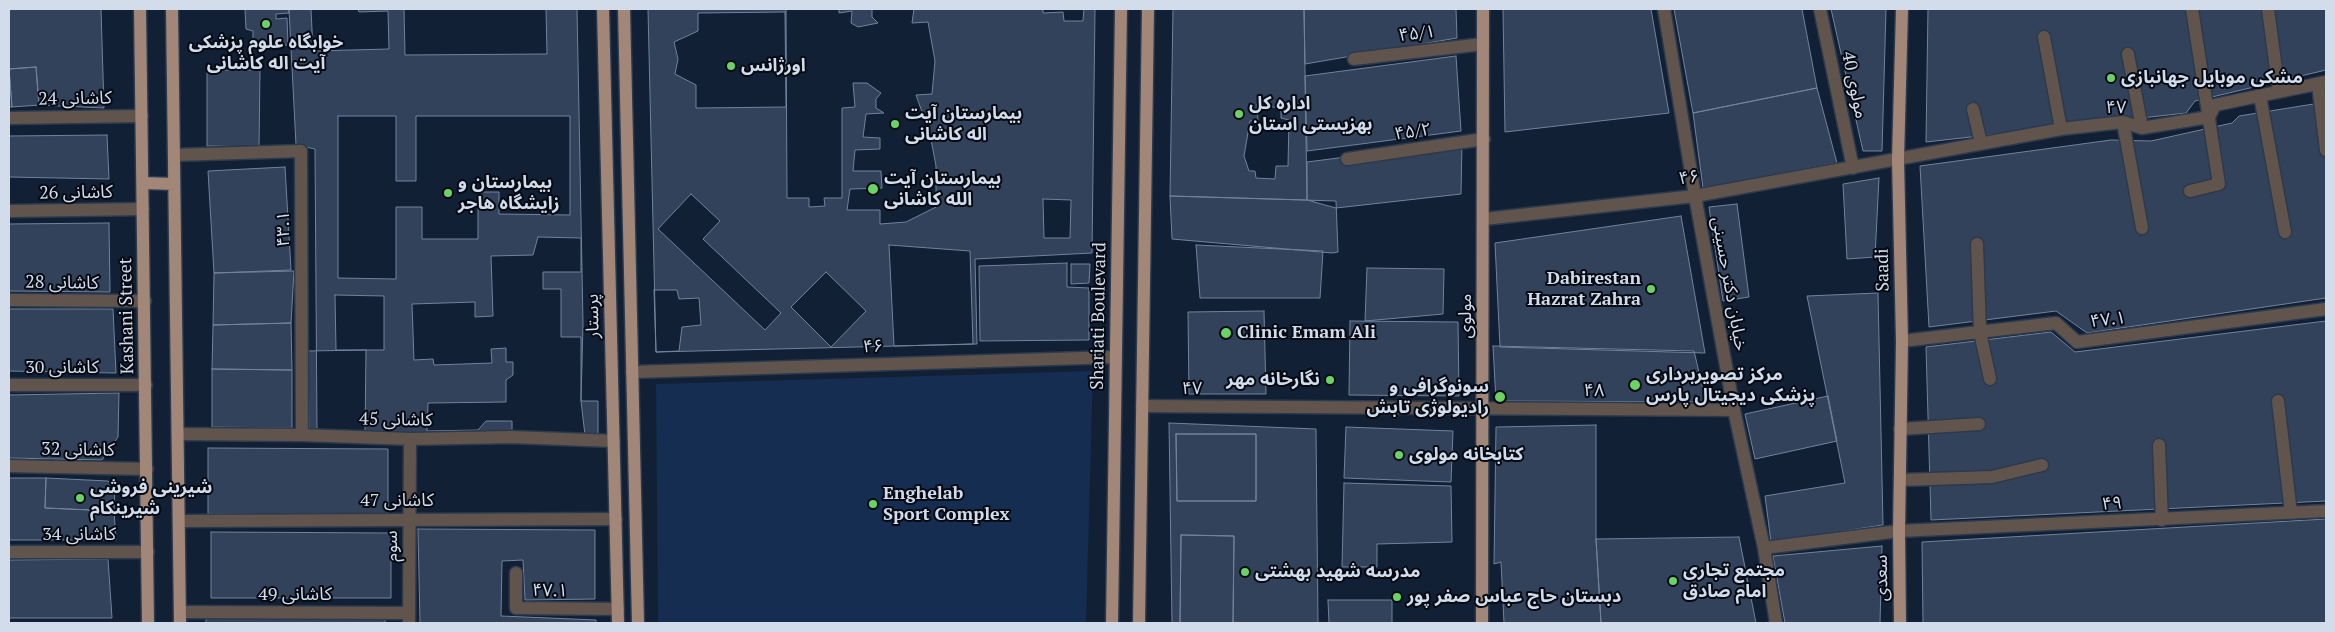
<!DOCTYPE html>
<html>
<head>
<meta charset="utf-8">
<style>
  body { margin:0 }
  #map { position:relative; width:2335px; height:632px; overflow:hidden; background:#112035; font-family:"PT Serif",serif }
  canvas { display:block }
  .frame { position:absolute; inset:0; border:10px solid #d2dceb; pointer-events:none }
</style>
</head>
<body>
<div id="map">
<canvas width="2335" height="632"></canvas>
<div class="frame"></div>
</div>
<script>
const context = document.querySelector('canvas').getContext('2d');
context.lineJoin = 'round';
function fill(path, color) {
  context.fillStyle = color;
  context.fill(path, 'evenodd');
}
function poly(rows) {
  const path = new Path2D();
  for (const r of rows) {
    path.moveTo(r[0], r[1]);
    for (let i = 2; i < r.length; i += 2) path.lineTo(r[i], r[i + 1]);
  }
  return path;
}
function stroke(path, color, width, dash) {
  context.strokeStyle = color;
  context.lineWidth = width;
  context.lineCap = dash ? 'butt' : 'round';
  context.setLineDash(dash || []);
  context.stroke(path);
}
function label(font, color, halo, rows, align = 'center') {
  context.font = font + ' "PT Serif","Noto Sans Arabic",serif';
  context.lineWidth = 4;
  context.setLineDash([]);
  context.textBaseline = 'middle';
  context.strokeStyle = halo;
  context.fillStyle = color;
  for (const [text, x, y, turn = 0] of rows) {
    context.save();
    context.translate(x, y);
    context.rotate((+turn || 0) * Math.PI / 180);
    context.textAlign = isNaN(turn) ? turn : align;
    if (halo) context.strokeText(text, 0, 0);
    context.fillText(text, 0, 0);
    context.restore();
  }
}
const green = poly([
  [1093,371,1086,623,658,623,656,384]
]);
const building = poly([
  [9,9,101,9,104,108,39,105,36,67,9,69,12,107,9,107,9,9],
  [245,9,289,9,289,13,276,14,276,19,287,18,288,45,253,46,253,31,246,29,245,9],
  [289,9,577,9,583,323,581,401,585,435,317,432,315,149,296,145,289,9],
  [311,9,358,9,359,12,388,11,389,49,313,51,311,9],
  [404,9,546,9,547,54,405,55,404,9],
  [648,9,1095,9,1092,253,975,259,977,344,656,352,648,9],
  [786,9,839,9,839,13,852,11,851,23,858,27,878,23,872,17,872,9,914,9,912,23,928,22,935,61,932,94,916,95,930,134,936,166,936,207,906,222,880,224,880,210,847,210,850,189,882,188,881,171,853,171,855,150,880,149,880,138,863,137,866,114,884,113,876,108,876,99,881,93,867,83,853,83,855,107,842,108,842,198,824,198,825,206,809,207,809,198,787,198,786,9],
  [1043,9,1084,9,1083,21,1064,21,1063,12,1043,13,1043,9],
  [1173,9,1304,9,1307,200,1170,196,1173,9],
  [1304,9,1456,9,1457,38,1305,64,1304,9],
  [1503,9,1651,9,1669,113,1505,132,1503,9],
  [1674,9,1802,9,1817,88,1693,113,1674,9],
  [1831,9,1886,9,1882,151,1863,151,1831,9],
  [1928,9,2326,9,2326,70,2195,101,2186,113,1926,142,1928,9],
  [785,12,786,107,696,108,696,85,675,74,678,59,674,42,698,31,698,13,785,12],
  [1456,56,1461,131,1307,151,1305,76,1456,56],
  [36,67,39,105,12,107,9,69,36,67],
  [207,70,260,70,259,147,207,146,207,70],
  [1817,88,1837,163,1703,188,1693,113,1817,88],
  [2326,102,2326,298,2087,333,2056,311,1929,327,1920,166,2111,140,2151,141,2232,123,2239,116,2326,102],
  [1257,105,1281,108,1281,118,1289,120,1288,166,1276,166,1275,179,1256,178,1255,171,1249,171,1244,156,1250,121,1258,120,1257,105],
  [338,116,396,116,396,181,416,181,416,116,570,116,570,215,499,214,499,192,478,192,478,239,422,239,422,207,396,207,396,279,338,278,338,116],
  [107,135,109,179,9,177,9,136,107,135],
  [1462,142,1461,194,1336,208,1307,200,1307,162,1462,142],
  [285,167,291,270,214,273,208,171,285,167],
  [1879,178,1875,257,1847,259,1843,184,1879,178],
  [691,194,720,221,703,239,781,313,765,330,658,229,691,194],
  [1170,196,1336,201,1338,252,1332,253,1172,239,1170,196],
  [1043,199,1071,200,1070,238,1044,238,1043,199],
  [1737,204,1749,297,1723,301,1709,207,1737,204],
  [1681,216,1705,353,1500,347,1495,243,1681,216],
  [109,223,110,292,9,291,9,224,109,223],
  [538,237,581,238,581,272,543,272,543,289,561,289,561,337,581,337,581,401,598,401,598,437,512,437,512,421,486,421,478,430,427,431,428,403,506,402,506,380,513,375,513,362,506,362,506,348,491,349,492,363,434,365,433,359,414,360,412,304,475,302,475,317,493,316,491,256,533,255,538,237],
  [889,245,970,251,973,344,894,346,889,245],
  [1196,245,1323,251,1320,298,1200,298,1196,245],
  [1067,263,1067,287,1089,288,1089,340,980,341,979,266,1067,263],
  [1071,264,1090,264,1089,283,1071,284,1071,264],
  [1367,268,1444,269,1443,314,1365,321,1367,268],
  [294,271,291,323,213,325,214,273,294,271],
  [826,272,866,311,831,347,791,307,826,272],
  [654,290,677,290,679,299,699,298,701,325,682,327,679,351,656,352,654,290],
  [1878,293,1883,525,1771,542,1765,496,1845,483,1807,296,1878,293],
  [335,295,384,296,384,350,336,350,335,295],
  [9,309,113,309,116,373,9,371,9,309],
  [1264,311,1266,394,1189,394,1188,312,1264,311],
  [1350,321,1458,322,1459,396,1349,395,1350,321],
  [2326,321,2326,501,1931,520,1926,347,2051,332,2075,352,2326,321],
  [291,323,292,370,212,369,213,325,291,323],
  [1493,346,1694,351,1706,402,1496,401,1493,346],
  [366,350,365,435,309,429,308,351,366,350],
  [212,369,292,370,292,428,212,427,212,369],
  [119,393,118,437,102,460,9,458,9,395,119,393],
  [1828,396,1837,441,1755,459,1745,414,1828,396],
  [1169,423,1316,429,1318,623,1233,623,1234,536,1181,535,1180,623,1172,623,1169,423],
  [1176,434,1256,434,1256,501,1177,501,1176,434],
  [1596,425,1596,539,1601,623,1504,623,1501,562,1494,564,1496,427,1596,425],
  [1346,427,1453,431,1451,482,1344,478,1346,427],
  [1176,434,1256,434,1256,501,1177,501,1176,434],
  [208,448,388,449,388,515,208,514,208,448],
  [9,478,46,478,45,508,114,511,116,540,9,540,9,478],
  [46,478,108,481,115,488,114,511,45,508,46,478],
  [1344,483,1451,486,1452,542,1377,544,1377,567,1342,567,1344,483],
  [2326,519,2326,623,1923,623,1922,542,2326,519],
  [418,529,595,530,595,599,525,600,523,560,502,561,501,616,596,620,596,623,420,623,418,529],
  [211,532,391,533,391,598,211,598,211,532],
  [1181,535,1234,536,1233,623,1180,623,1181,535],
  [1739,537,1756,623,1601,623,1596,539,1739,537],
  [1882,546,1880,623,1785,623,1773,556,1882,546],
  [108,559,112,618,9,618,9,560,108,559],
  [1328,600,1392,600,1392,623,1329,623,1328,600],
  [206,607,385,608,385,623,206,623,206,607]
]);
const minor = poly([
  [1664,9,1695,196,1734,410,1764,548,1776,623],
  [1820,9,1853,168],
  [2268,9,2279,92],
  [2044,37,2061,129],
  [2128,54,2142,128],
  [1354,59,1483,44],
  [2318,84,2326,150],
  [2260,96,2285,232],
  [1973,109,1981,143],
  [9,118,142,116],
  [2123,122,2142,228],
  [174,155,301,151,302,435],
  [1347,159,1484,139],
  [2190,191,2219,184,2192,9],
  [9,211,143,209],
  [1484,219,1695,196,2061,129,2123,122,2142,128,2209,117,2215,105,2326,82],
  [1977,244,1980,332,1990,379],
  [9,300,145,301],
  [1902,341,2056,323,2077,342,2326,309],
  [632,372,1116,357],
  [9,385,146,385],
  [2278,401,2291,513],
  [1142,406,1734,410],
  [1900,429,1979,424],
  [178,434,302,435,410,439,512,437,614,441],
  [2159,445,2162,520],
  [9,466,147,469],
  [1900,480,1992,477,2042,465],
  [179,521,616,519],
  [1764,548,1899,531,2326,511],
  [9,552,148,552],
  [516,573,516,608,618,609],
  [180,612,409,613],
  [409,623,410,439]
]);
const major = poly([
  [140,9,148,623],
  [172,9,180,623],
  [603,9,618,623],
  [624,9,638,623],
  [143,183,174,184],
  [1112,623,1121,9],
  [1139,623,1148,9],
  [1482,623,1483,9],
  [1900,623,1899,531,1902,341,1898,159,1902,9]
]);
const markers = [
  [266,24,5,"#6ad364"],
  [731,66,5,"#6ad364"],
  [2111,78,5,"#6ad364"],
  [1239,114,5,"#6ad364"],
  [895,124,5,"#6ad364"],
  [873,189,6,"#6ad364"],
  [448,193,5,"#6ad364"],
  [1651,289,5,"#6ad364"],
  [1226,333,6,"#6ad364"],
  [1330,380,5,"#6ad364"],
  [1635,385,6,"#6ad364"],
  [1500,397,6,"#6ad364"],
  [1399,455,5,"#6ad364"],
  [80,498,5,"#6ad364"],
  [873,504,5,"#6ad364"],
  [1245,572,5,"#6ad364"],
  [1673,581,5,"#6ad364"],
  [1397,597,5,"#6ad364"]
];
const streetNames = [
  ["۴۵/۱",1417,34,-7],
  ["مولوی 40",1854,85,78],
  ["کاشانی 24",75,99,-1],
  ["۴۷",2116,108,1],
  ["۴۵/۲",1413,132,-8],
  ["۴۶",1689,178,-8],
  ["کاشانی 26",76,193,-1],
  ["۴۳.۱",284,229,-90],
  ["Saadi",1883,270,-91],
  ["کاشانی 28",62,283,1],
  ["خیابان دکتر حسینی",1729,284,80],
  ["Kashani Street",127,316,-91],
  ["پرستار",593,316,-91],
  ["Shariati Boulevard",1099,316,-89],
  ["مولوی",1466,316,-90],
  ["۴۷.۱",2108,320,-7],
  ["۴۶",873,347,-2],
  ["کاشانی 30",62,368],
  ["۴۷",1192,389],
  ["۴۸",1594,391,1],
  ["کاشانی 45",396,420,1],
  ["کاشانی 32",78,450,1],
  ["کاشانی 47",397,501],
  ["۴۹",2112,504,-3],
  ["کاشانی 34",79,535],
  ["سوم",392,546,-90],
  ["سعدی",1882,578,-91],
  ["۴۷.۱",550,591,1],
  ["کاشانی 49",295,595]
];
const poiNames = [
  ["خوابگاه علوم پزشکی",266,43,"center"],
  ["آیت اله کاشانی",266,64,"center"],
  ["اورژانس",741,66],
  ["مشکی موبایل جهانبازی",2121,78],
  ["اداره کل",1249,104],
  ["بهزیستی استان",1249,125],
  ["بیمارستان آیت",905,114],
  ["اله کاشانی",905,135],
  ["بیمارستان آیت",884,179],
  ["الله کاشانی",884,200],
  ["بیمارستان و",458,183],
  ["زایشگاه هاجر",458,204],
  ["Dabirestan",1641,279,"right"],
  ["Hazrat Zahra",1641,300,"right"],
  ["Clinic Emam Ali",1237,333],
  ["مرکز تصویربرداری",1646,375],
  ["پزشکی دیجیتال پارس",1646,396],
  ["نگارخانه مهر",1320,380,"right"],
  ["سونوگرافی و",1489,387,"right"],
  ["رادیولوژی تابش",1489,408,"right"],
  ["کتابخانه مولوی",1409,455],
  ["شیرینی فروشی",90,488],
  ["شیرینکام",90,509],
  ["Enghelab",883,494],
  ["Sport Complex",883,515],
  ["مجتمع تجاری",1683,571],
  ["امام صادق",1683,592],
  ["مدرسه شهید بهشتی",1255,572],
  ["دبستان حاج عباس صفر پور",1407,597]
];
fill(green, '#142d50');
fill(building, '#32425a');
stroke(building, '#71839d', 1);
stroke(minor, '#2c3a4e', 15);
stroke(major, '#2c3a4e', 15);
stroke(minor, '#61544d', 12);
stroke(major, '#a28779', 12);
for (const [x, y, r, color] of markers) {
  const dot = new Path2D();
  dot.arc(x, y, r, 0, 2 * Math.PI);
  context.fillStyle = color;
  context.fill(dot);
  stroke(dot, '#050a13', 2);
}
label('18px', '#d2dceb', '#050a13', streetNames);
label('bold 18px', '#d2dceb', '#050a13', poiNames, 'left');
</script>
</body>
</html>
